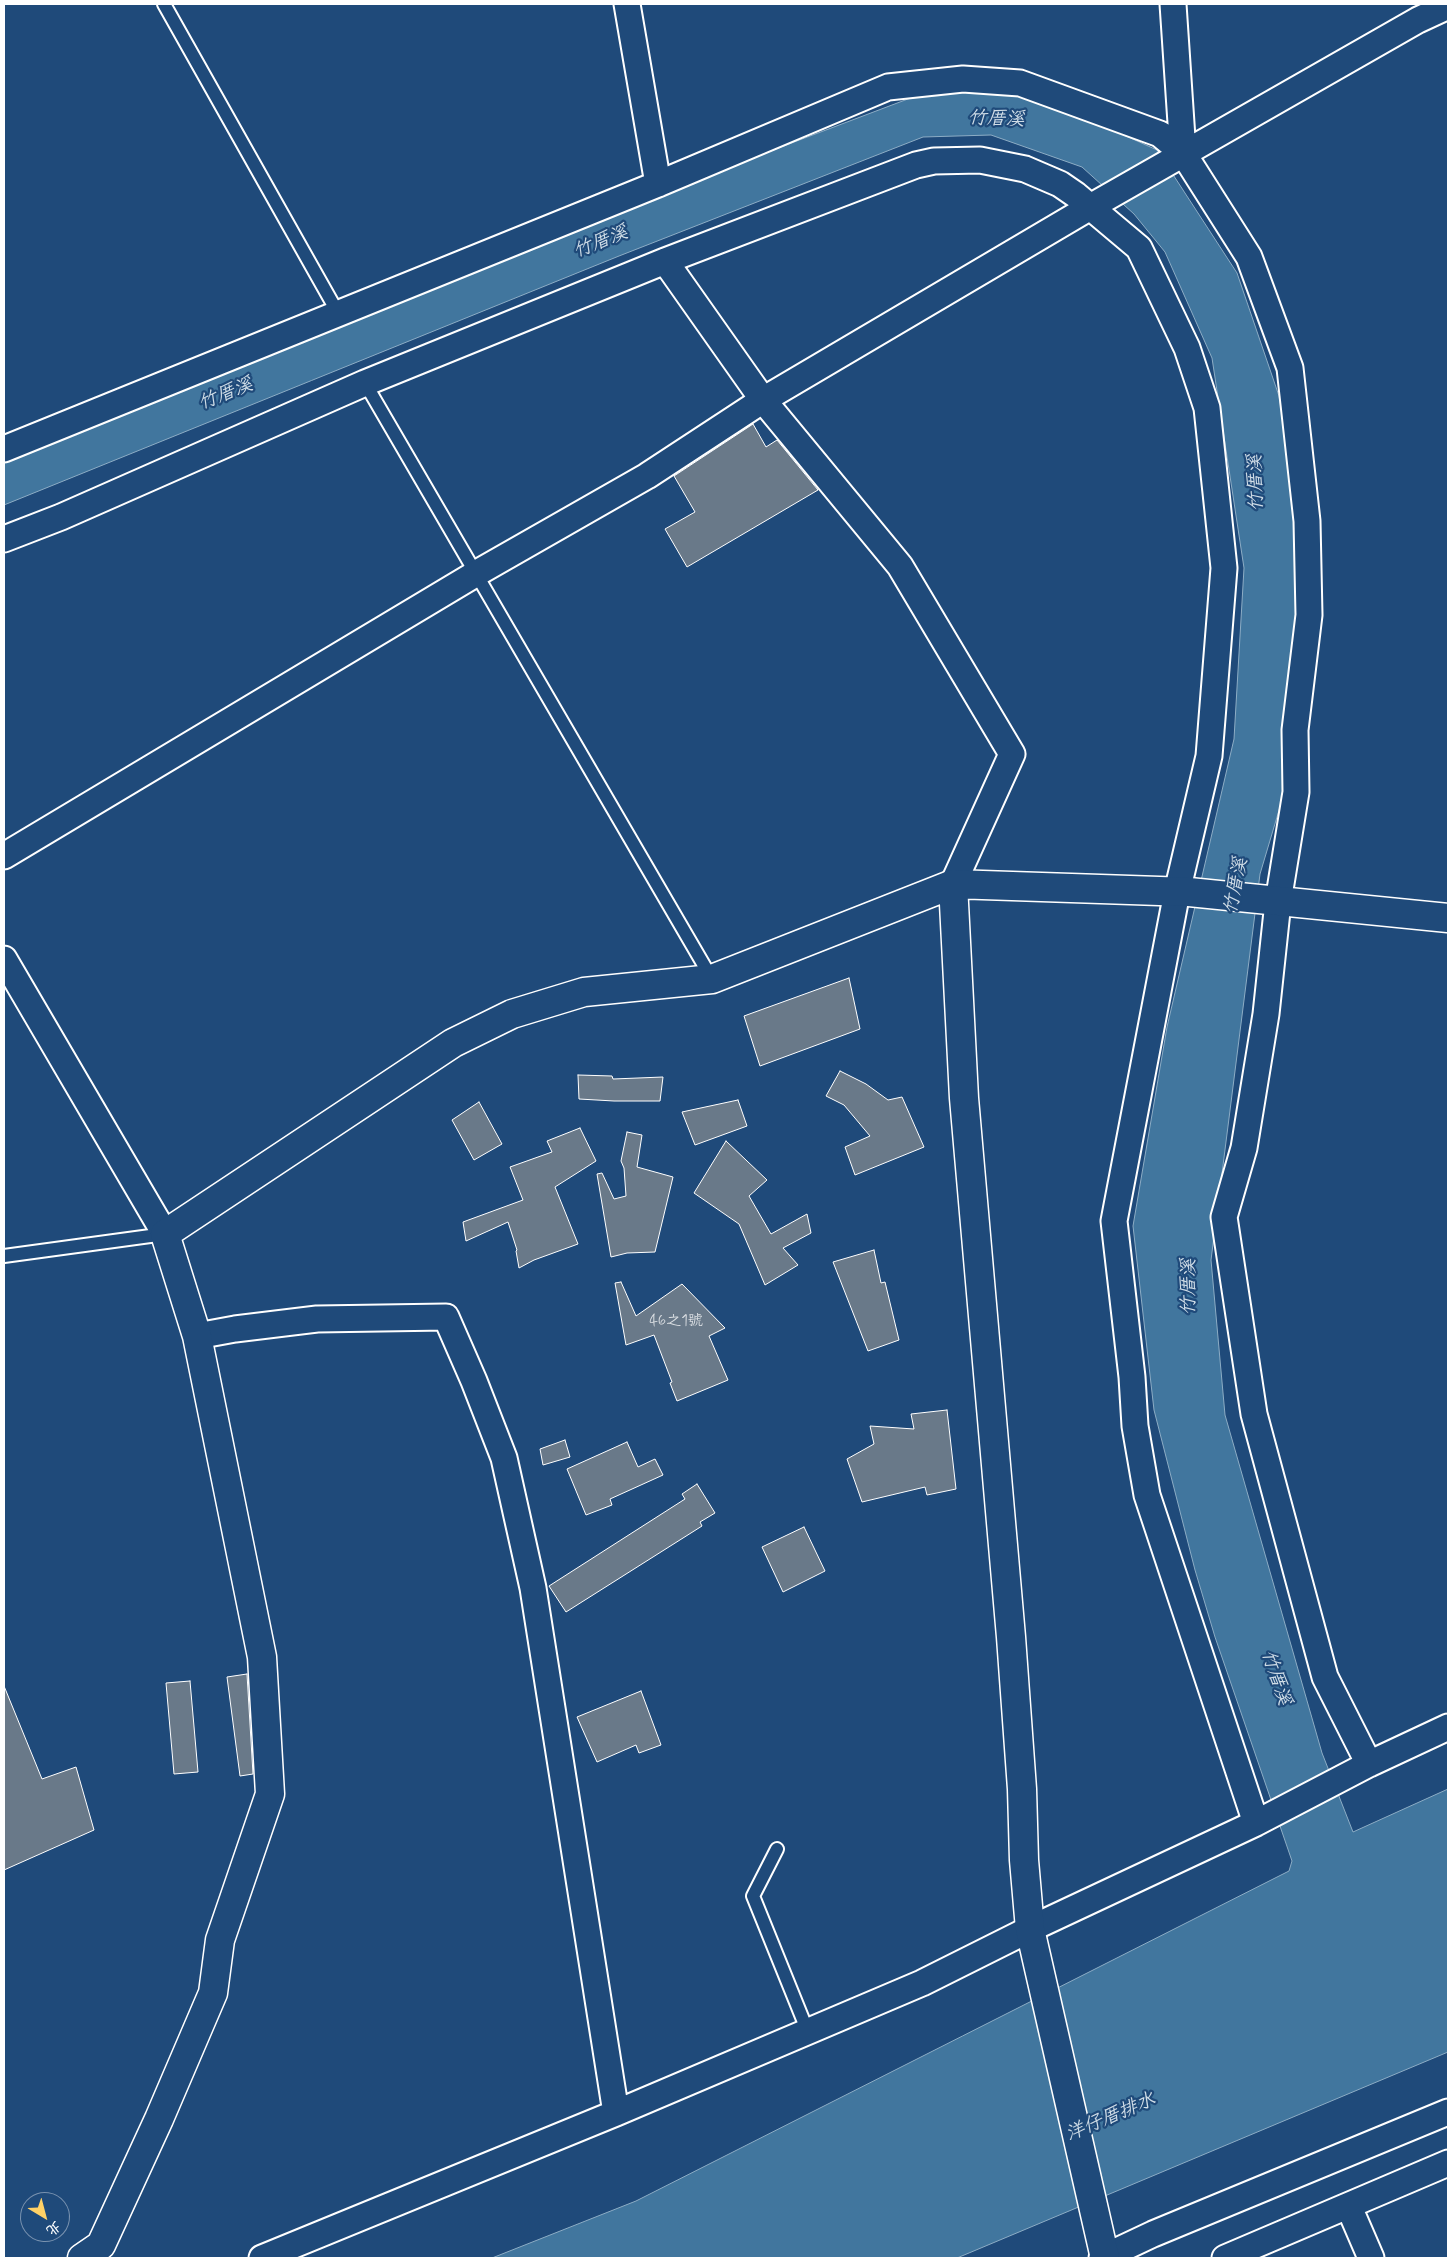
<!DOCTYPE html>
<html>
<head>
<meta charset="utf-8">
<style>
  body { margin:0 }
  #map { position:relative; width:1452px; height:2262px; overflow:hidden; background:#1f4a7a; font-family:Mynerve,"LXGW WenKai TC",sans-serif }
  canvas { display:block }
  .frame { position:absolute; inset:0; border:5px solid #fff; pointer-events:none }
  .north { position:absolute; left:20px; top:2192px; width:50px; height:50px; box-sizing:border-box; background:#1f4a7a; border:1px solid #7992af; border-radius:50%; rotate:143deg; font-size:14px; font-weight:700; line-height:20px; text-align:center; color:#fff }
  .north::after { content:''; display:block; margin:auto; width:18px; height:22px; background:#ffd166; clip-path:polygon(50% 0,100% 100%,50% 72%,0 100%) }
</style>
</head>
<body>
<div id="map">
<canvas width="1452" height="2262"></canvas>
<div class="frame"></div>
<div class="north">北</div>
</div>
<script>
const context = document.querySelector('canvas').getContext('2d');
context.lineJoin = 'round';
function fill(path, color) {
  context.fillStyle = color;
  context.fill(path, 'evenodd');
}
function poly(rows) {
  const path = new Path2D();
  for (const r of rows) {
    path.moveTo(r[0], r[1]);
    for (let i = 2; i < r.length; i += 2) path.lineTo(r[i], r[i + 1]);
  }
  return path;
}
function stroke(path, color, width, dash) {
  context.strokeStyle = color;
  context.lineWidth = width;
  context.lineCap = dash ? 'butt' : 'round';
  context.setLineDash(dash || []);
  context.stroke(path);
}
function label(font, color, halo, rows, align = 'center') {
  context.font = font + ' Mynerve,"LXGW WenKai TC",sans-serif';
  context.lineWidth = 4.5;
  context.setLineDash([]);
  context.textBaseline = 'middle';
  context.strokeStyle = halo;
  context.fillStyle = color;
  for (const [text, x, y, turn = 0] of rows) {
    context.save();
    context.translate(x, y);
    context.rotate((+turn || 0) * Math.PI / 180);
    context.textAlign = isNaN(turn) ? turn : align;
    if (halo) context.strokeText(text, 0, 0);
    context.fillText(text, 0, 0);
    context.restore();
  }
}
const water = poly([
  [1022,89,1157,150,1237,273,1279,396,1304,546,1291,770,1260,874,1211,1260,1225,1415,1322,1753,1353,1832,1448,1789,1448,2052,957,2258,492,2258,636,2201,1289,1871,1292,1861,1215,1637,1195,1570,1154,1410,1133,1226,1167,1027,1234,739,1244,568,1212,358,1165,252,1134,214,1082,167,991,135,923,137,619,256,4,505,4,449,345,312,929,91,1022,89]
]);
const building = poly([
  [753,424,766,447,777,440,818,490,687,567,665,529,695,512,674,476,753,424],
  [849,978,860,1029,760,1066,744,1016,849,978],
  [840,1071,866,1084,888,1100,902,1097,924,1147,855,1175,845,1147,870,1136,844,1105,826,1096,840,1071],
  [578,1075,612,1076,613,1079,663,1077,660,1101,614,1101,579,1099,578,1075],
  [738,1100,747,1126,695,1145,682,1112,738,1100],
  [479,1102,502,1144,474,1160,452,1120,479,1102],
  [580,1128,596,1161,555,1187,578,1244,534,1260,519,1268,516,1251,517,1250,508,1222,466,1241,463,1222,523,1200,510,1167,552,1152,547,1141,580,1128],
  [627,1132,642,1135,637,1167,673,1177,655,1252,627,1253,611,1257,597,1174,602,1173,614,1199,626,1196,624,1168,621,1161,627,1132],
  [726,1141,767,1180,749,1196,771,1234,807,1214,811,1233,783,1248,798,1265,765,1285,739,1224,694,1193,726,1141],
  [874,1250,881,1283,885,1282,899,1340,868,1351,833,1262,874,1250],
  [621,1282,636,1316,682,1284,725,1328,709,1336,728,1380,677,1401,670,1383,672,1382,654,1335,626,1345,615,1283,621,1282],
  [947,1410,956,1489,927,1495,925,1487,862,1502,847,1459,874,1444,870,1426,914,1429,911,1414,947,1410],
  [565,1440,570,1457,543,1465,540,1449,565,1440],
  [627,1442,638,1467,655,1459,663,1475,610,1499,612,1505,586,1515,567,1469,627,1442],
  [697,1484,715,1513,700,1522,702,1526,566,1612,549,1586,685,1499,682,1494,697,1484],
  [804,1527,825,1571,783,1592,762,1547,804,1527],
  [247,1674,253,1774,240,1776,227,1677,247,1674],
  [190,1681,198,1772,174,1774,166,1683,190,1681],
  [4,1686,42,1779,76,1767,94,1830,4,1870,4,1686],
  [641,1691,661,1745,639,1753,636,1745,597,1762,577,1717,641,1691]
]);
const lane = poly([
  [164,4,338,313],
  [365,383,712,979],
  [4,1256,165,1234],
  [777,1849,753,1896,808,2032]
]);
const street = poly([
  [627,4,658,184],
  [1173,4,1183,153],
  [665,261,763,400,900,566,1012,754,953,884],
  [4,449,658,184,888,87,963,79,1020,83,1160,134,1183,153,1249,257,1290,368,1307,521,1309,615,1295,730,1296,792,1278,902,1266,1014,1244,1148,1224,1217,1254,1414,1325,1677,1369,1764],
  [4,539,61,517,365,383,665,261,916,165,934,161,980,160,1025,169,1060,184,1076,195,1139,248,1187,348,1207,408,1224,568,1209,756,1177,892,1114,1221,1132,1377,1135,1426,1147,1495,1256,1823],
  [4,856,477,573,647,476,763,400,1092,206,1418,20,1448,6],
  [4,959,165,1234],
  [197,1336,235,1329,317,1319,446,1317,474,1381,504,1458,533,1588,616,2113],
  [1349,2207,1371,2258],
  [262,2258,616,2113,922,1983,1030,1929,1256,1823,1369,1764,1448,1727],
  [1102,2258,1153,2234,1448,2112],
  [1225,2258,1448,2163]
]);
const secondary = poly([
  [953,884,964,1098,1011,1637,1022,1789,1024,1860,1030,1929,1105,2258],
  [82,2258,101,2245,159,2119,213,1993,220,1940,270,1794,262,1657,197,1336,165,1234,453,1043,512,1014,584,992,712,979,953,884,1189,892,1448,918]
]);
const numberNames = [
  ["46之1號",676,1322]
];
const waterNames = [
  ["竹厝溪",996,120,2],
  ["竹厝溪",601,243,-22],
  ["竹厝溪",226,395,-22],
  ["竹厝溪",1257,483,-92],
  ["竹厝溪",1237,886,-79],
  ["竹厝溪",1190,1287,-90],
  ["竹厝溪",1275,1678,71],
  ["洋仔厝排水",1111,2118,-23]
];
fill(water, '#41769e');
stroke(water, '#8dadc5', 1);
fill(building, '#697989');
stroke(building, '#fff', 1);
stroke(lane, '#fff', 16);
stroke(street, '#fff', 29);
stroke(secondary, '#fff', 31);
stroke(lane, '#1f4a7a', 12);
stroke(street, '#1f4a7a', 25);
stroke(secondary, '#1f4a7a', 28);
label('15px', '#dadee2', null, numberNames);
label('italic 19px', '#d0dde7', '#1f4a7a', waterNames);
</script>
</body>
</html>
